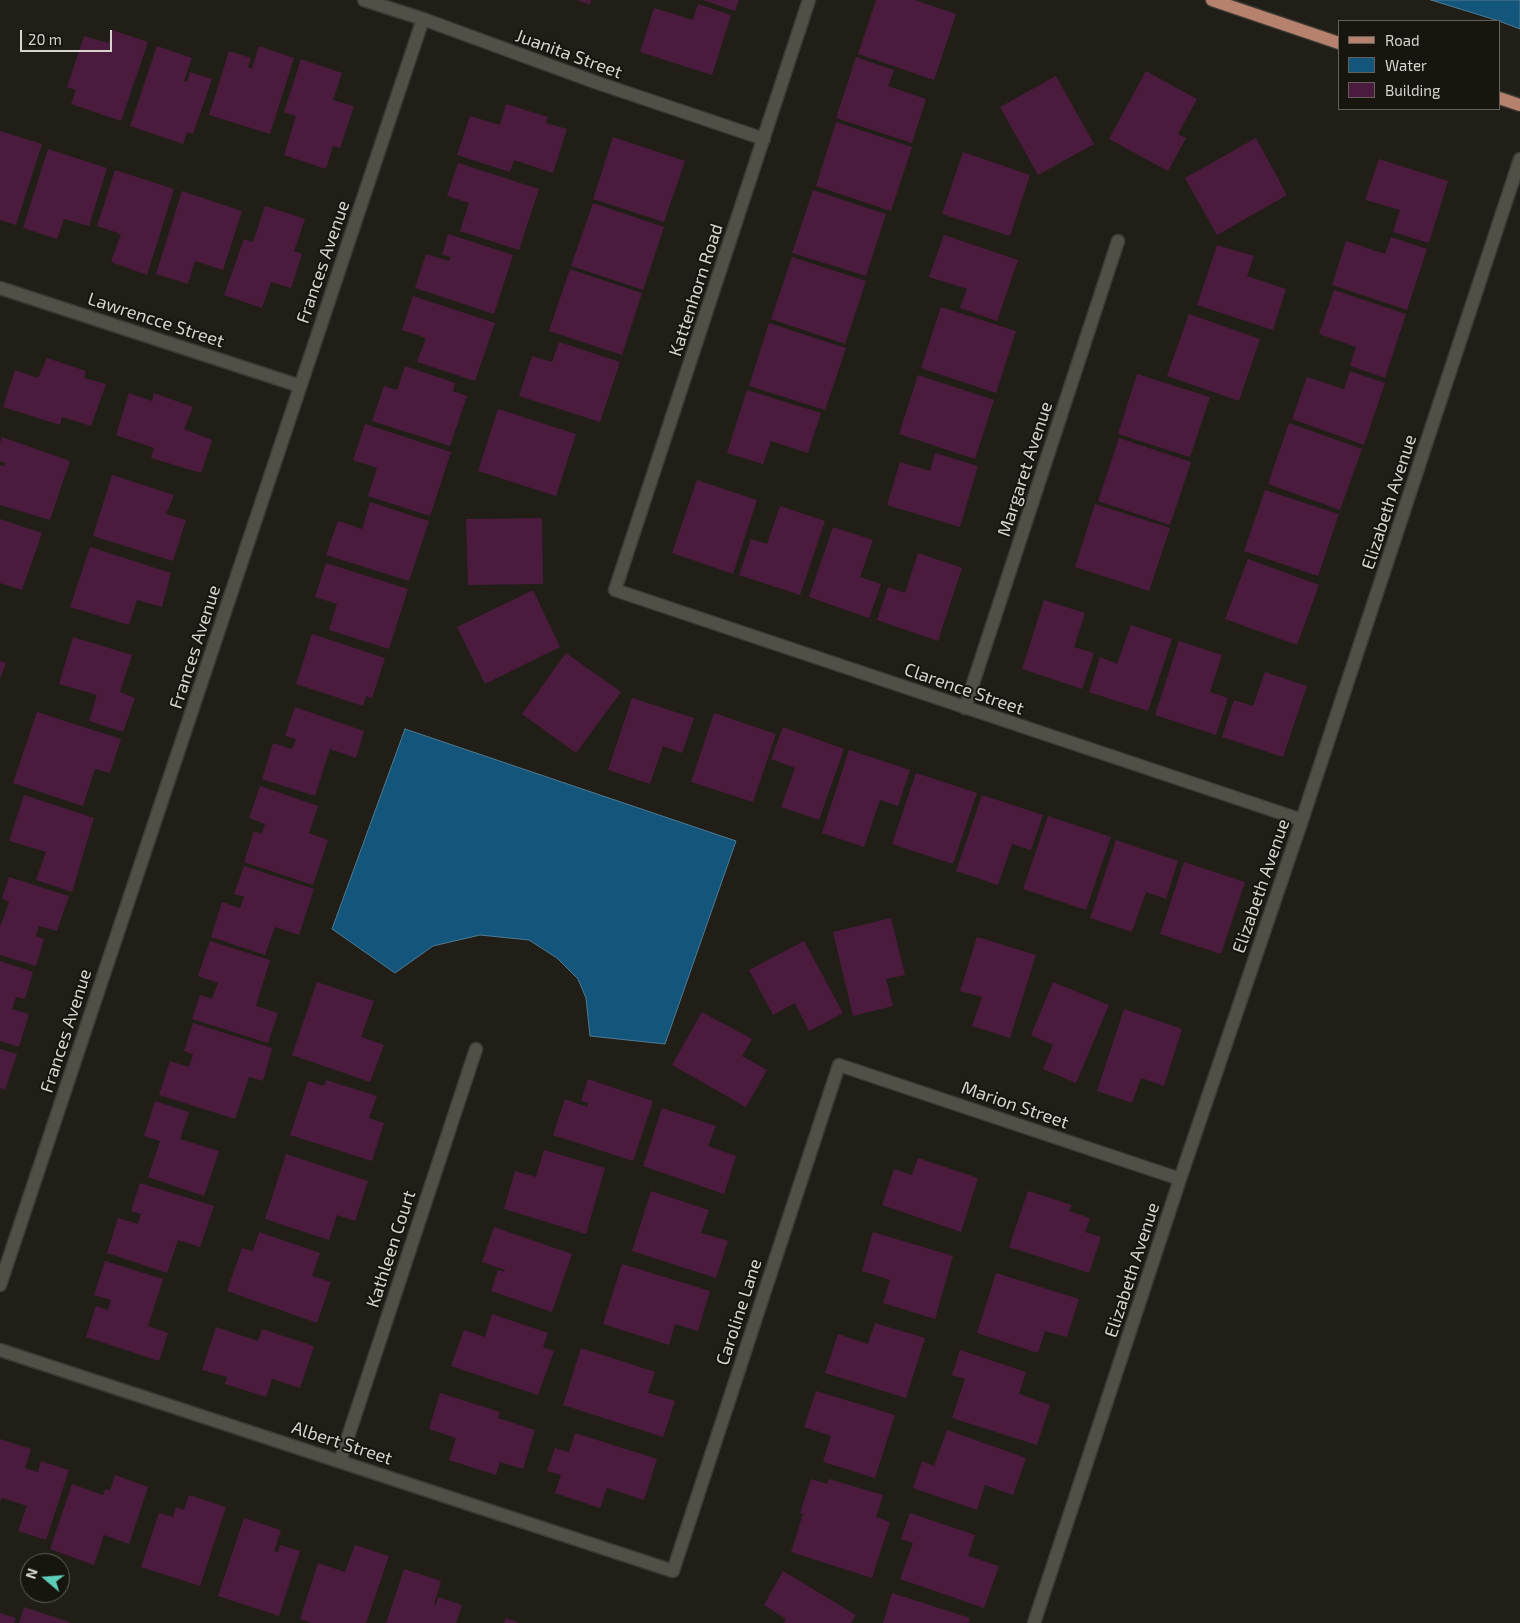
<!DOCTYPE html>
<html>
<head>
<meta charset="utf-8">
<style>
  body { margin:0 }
  #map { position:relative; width:1520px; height:1623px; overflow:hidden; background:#201e16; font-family:"Exo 2",sans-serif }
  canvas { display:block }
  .legend { position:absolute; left:1338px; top:20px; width:162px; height:90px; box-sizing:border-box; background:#17150d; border:1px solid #63615a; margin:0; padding:6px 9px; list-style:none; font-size:15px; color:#d5d4ce }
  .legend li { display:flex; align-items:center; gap:10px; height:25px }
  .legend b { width:25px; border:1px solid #63615a }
  .north { position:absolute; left:20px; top:1553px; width:50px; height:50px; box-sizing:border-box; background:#17150d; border:1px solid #63615a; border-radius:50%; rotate:288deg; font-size:14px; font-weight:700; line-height:20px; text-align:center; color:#d5d4ce }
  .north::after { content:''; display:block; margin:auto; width:18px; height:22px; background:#5dceb9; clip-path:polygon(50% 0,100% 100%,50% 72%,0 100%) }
  .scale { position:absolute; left:20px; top:30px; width:92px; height:22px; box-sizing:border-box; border:2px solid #d5d4ce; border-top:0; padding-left:6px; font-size:15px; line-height:18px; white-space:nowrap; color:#d5d4ce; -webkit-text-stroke:4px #17150d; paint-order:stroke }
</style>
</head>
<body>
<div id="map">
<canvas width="1520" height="1623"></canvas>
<ul class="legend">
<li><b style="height:6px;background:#b6816d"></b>Road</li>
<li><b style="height:14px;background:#14557b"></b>Water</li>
<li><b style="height:14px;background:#4b1b3e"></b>Building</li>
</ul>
<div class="north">N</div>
<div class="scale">20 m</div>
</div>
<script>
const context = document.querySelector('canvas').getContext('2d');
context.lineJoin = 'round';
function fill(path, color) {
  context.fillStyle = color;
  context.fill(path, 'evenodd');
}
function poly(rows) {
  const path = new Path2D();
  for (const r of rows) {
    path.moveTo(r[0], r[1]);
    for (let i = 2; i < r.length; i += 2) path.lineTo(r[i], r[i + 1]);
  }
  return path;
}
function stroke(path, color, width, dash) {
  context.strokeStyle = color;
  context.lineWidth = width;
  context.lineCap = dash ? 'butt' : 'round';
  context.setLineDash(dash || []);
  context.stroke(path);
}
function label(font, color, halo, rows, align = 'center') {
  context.font = font + ' "Exo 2",sans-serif';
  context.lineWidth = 4;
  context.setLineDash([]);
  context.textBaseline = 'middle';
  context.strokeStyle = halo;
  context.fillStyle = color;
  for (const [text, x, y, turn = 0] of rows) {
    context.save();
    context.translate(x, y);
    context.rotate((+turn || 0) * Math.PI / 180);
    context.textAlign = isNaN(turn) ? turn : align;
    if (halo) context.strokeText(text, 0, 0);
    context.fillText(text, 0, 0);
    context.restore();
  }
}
const water = poly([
  [1431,0,1520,0,1520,29,1499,21,1431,0],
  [405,729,736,841,665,1044,590,1036,586,998,578,979,557,958,529,940,480,935,433,946,395,973,332,929,405,729]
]);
const building = poly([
  [577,0,591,0,590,5],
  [703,0,739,0,735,11],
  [876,0,915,0,956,14,934,80,858,54],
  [698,4,731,15,712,75,640,52,654,8,693,20],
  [112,30,148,42,121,121,71,104,76,90,67,87,84,36,108,43],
  [157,46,192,58,184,81,187,82,190,72,212,79,193,134,187,132,183,144,130,126],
  [259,46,294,58,270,134,209,115,229,51,251,58,248,67,252,69],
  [856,57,894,70,888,86,926,99,912,143,836,118],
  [301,59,342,73,333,100,354,106,340,148,333,146,326,169,284,155,296,116,284,112],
  [1146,71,1197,99,1178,134,1186,138,1168,171,1109,139],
  [1056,76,1094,144,1038,175,1000,107],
  [506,104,548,117,546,123,567,129,553,173,514,160,510,172,457,155,470,116,500,125],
  [836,122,912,147,891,211,816,186],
  [0,131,42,144,16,225,0,220],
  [613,137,685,161,664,222,593,199],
  [1256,138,1287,195,1217,235,1185,178],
  [48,149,107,168,89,226,64,219,57,239,23,228],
  [963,152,1030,175,1010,236,942,214],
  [1379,159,1448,181,1429,243,1393,232,1400,210,1365,200],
  [458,163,539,189,519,250,460,231,469,203,447,196],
  [115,170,174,189,147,275,111,262,121,234,97,226],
  [813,190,886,214,866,276,792,253],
  [182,191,242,211,223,270,195,261,188,284,156,274],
  [593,203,664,227,643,290,571,266],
  [265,206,305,219,294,251,302,254,291,288,271,282,262,308,224,295,244,239,253,242],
  [448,234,513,255,494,314,415,288,426,254,449,261,451,257,442,255],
  [944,235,1018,260,997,321,960,308,967,289,929,277],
  [1391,237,1427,249,1407,310,1332,285,1346,241,1385,254],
  [1217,245,1254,256,1247,276,1286,289,1273,330,1197,305],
  [792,257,866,281,845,344,771,319],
  [570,269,642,293,622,355,549,331],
  [1334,290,1406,314,1385,378,1350,366,1356,347,1319,334],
  [413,296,495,323,475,381,417,362,426,338,402,330],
  [941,307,1016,331,996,393,921,368],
  [1189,314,1260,339,1239,401,1167,376],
  [769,323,846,348,825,410,749,386],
  [559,342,620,362,600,422,519,396,532,356,552,362],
  [47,358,86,371,84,378,106,384,91,426,62,417,60,425,3,407,15,370,38,378],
  [405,366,455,383,453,391,467,396,450,446,372,421,384,386,397,390],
  [1350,371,1385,383,1364,445,1292,419,1307,377,1344,389],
  [1137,374,1210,397,1190,457,1118,434],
  [918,375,994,400,975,459,899,434],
  [747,390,821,413,808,453,771,441,763,464,727,453],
  [129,393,152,401,154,393,193,407,184,429,212,440,201,473,151,458,154,448,116,435],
  [498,409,576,434,556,496,478,471],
  [1289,423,1362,449,1340,510,1268,484],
  [365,424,451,452,430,516,368,496,377,468,353,460],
  [2,437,70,461,50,520,0,505,0,465,4,466,5,463,0,461,0,443],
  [1119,438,1191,462,1170,525,1098,501],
  [935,453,978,466,960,527,887,505,900,462,930,471],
  [112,475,174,495,166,514,186,520,173,561,93,536],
  [697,480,757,500,733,574,672,553],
  [1265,490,1339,514,1318,576,1244,551],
  [370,502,429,521,409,581,326,555,338,521,362,529],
  [1095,504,1170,528,1149,591,1075,567],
  [780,506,825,521,800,595,739,575,751,539,767,544],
  [542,518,543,584,468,585,466,519],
  [0,519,42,533,22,590,0,583],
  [833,527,873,540,860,577,881,584,869,618,809,597],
  [90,547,171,573,162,607,137,600,129,625,70,607],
  [918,553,962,568,938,641,877,620,888,587,905,593],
  [1248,559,1319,585,1297,645,1225,619],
  [326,563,408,589,389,649,329,630,337,604,315,597],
  [533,590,560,647,485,684,457,627],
  [1044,600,1085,613,1074,647,1094,653,1082,689,1022,669],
  [1131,625,1172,639,1148,711,1089,692,1100,657,1117,664],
  [312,634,385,658,372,698,366,696,363,706,296,684],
  [73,637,132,655,120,692,135,698,123,732,89,721,97,695,59,684],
  [1179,641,1222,655,1210,692,1228,698,1216,735,1155,715],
  [566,653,621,692,576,753,522,714],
  [0,661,6,663,0,679],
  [1265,672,1307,686,1283,757,1222,737,1234,700,1253,706],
  [632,698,694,718,682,753,663,746,650,784,608,770],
  [295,707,364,731,356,758,330,749,315,796,262,779,273,743,292,749,296,739,285,736],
  [37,712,121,739,110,773,95,769,83,806,13,783],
  [714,713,776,734,753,802,691,782],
  [783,727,844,749,819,820,781,807,795,768,771,759],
  [849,750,910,770,898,806,880,800,864,847,822,833],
  [916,773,977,793,953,864,892,844],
  [260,786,318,806,309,833,328,840,313,885,244,862,254,831,262,834,265,824,249,818],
  [24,795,94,818,72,892,36,880,46,852,9,841],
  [982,795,1043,815,1031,850,1012,844,998,885,956,871],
  [1048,816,1111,837,1086,910,1023,889],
  [1116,840,1178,861,1166,899,1146,892,1132,932,1090,918],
  [1184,862,1245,882,1221,954,1160,934],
  [244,866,314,889,299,935,275,927,265,955,211,937,222,902,240,908,244,897,234,894],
  [9,877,69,896,57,931,39,926,36,936,44,939,36,966,0,955,0,925,1,925,9,902,2,898],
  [891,918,905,975,886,979,893,1006,853,1016,833,932],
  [977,937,1036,955,1010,1038,972,1026,982,997,960,991],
  [210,941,270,960,256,1006,278,1013,268,1043,192,1019,200,995,212,999,218,983,198,976],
  [804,941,843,1013,809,1031,795,1003,773,1015,749,970],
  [0,961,33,972,25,999,16,997,12,1009,29,1014,19,1047,0,1041],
  [317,982,374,1001,361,1037,384,1045,370,1082,292,1055],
  [1053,982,1109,1005,1076,1083,1043,1069,1053,1045,1031,1035],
  [1124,1009,1182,1029,1164,1086,1141,1078,1132,1103,1097,1091],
  [702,1012,752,1039,742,1056,767,1070,746,1107,672,1065],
  [193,1023,272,1048,263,1081,249,1077,235,1119,159,1095,170,1061,189,1067,193,1054,184,1051],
  [0,1049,17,1054,5,1090,0,1088],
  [588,1079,653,1101,633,1161,553,1135,565,1099,587,1107,588,1103,581,1101],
  [326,1080,377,1096,369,1118,384,1123,372,1161,290,1135,308,1081,324,1086],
  [155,1101,189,1112,180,1139,219,1151,204,1196,148,1177,160,1141,144,1136],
  [662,1108,716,1126,708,1146,736,1156,724,1194,643,1166],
  [544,1150,605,1168,586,1234,504,1209,515,1171,536,1177],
  [286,1154,368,1181,355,1221,337,1215,329,1240,265,1219],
  [918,1158,978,1178,961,1232,882,1205,894,1169,912,1175],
  [140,1183,214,1206,200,1247,178,1240,167,1273,107,1253,118,1218,138,1224,141,1214,131,1211],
  [651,1191,709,1210,701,1233,728,1241,716,1278,632,1251],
  [1028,1191,1072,1205,1069,1211,1090,1218,1085,1232,1101,1237,1089,1273,1009,1247],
  [494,1227,572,1254,552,1312,491,1291,498,1270,504,1272,505,1270,482,1262],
  [259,1232,320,1253,312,1276,331,1282,317,1323,227,1291,242,1248,253,1251],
  [873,1232,953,1256,935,1319,883,1303,890,1280,862,1271],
  [105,1261,163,1279,148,1326,168,1333,159,1361,86,1337,96,1306,108,1310,111,1300,94,1295],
  [622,1264,710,1291,698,1331,675,1324,669,1345,603,1324],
  [996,1273,1079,1299,1067,1337,1045,1331,1038,1353,977,1333],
  [492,1314,548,1333,543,1347,554,1351,538,1395,451,1366,464,1330,485,1337],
  [875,1323,925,1338,906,1398,825,1373,838,1334,868,1344],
  [216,1327,258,1341,262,1329,314,1346,300,1388,272,1379,266,1397,225,1384,227,1377,202,1370],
  [581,1348,655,1372,648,1393,675,1401,663,1437,563,1405],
  [960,1350,1026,1372,1019,1394,1050,1405,1037,1445,952,1418,965,1379,952,1375],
  [816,1391,895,1415,875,1478,823,1462,831,1436,804,1427],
  [440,1393,500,1412,498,1418,535,1430,523,1469,500,1462,496,1475,449,1460,456,1438,429,1429],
  [947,1430,1026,1458,1013,1495,985,1485,977,1510,913,1488,922,1461,934,1466],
  [575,1433,657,1459,644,1500,607,1488,600,1508,555,1493,561,1475,547,1471,555,1448,569,1452],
  [0,1439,31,1449,25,1468,38,1472,41,1461,69,1470,46,1540,18,1531,27,1506,2,1498,0,1502],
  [115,1475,148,1487,129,1544,104,1535,94,1565,50,1549,72,1484,103,1495,105,1489,110,1491],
  [811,1479,827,1484,829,1479,883,1495,876,1517,890,1522,872,1578,791,1552,803,1514,800,1513],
  [189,1495,226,1507,200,1586,141,1567,159,1513,173,1517,176,1507,184,1510],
  [910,1513,975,1535,968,1556,999,1566,984,1608,900,1579,913,1543,901,1539],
  [244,1518,281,1530,274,1551,278,1552,280,1545,300,1551,279,1616,218,1596],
  [355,1545,389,1556,366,1623,312,1623,300,1619,318,1563,345,1572],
  [404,1569,441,1581,434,1604,436,1605,438,1597,462,1605,456,1623,386,1623],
  [783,1571,856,1615,851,1623,784,1623,786,1619,764,1605],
  [892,1593,970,1618,968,1623,883,1623],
  [24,1607,72,1623,19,1623],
  [0,1613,16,1618,14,1623,0,1623],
  [506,1618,520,1623,504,1623]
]);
const minor = poly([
  [364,0,423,19,595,82,764,139],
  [809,0,615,590,1302,820],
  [0,288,300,386],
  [965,708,1118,241],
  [0,1285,423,19],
  [0,1350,673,1571,839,1065,1180,1179],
  [340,1461,476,1049],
  [1034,1623,1180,1179,1302,820,1520,159]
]);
const major = poly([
  [1212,0,1339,43],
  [1499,98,1520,105]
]);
const streetNames = [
  ["Juanita Street",569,54,20],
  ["Frances Avenue",323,262,-71],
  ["Kattenhorn Road",696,290,-72],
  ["Lawrencce Street",156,320,18],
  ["Margaret Avenue",1025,469,-72],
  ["Elizabeth Avenue",1389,502,-72],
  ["Frances Avenue",195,647,-72],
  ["Clarence Street",964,689,19],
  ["Elizabeth Avenue",1261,886,-71],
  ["Frances Avenue",66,1031,-72],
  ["Marion Street",1015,1105,19],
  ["Kathleen Court",391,1249,-72],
  ["Elizabeth Avenue",1132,1270,-72],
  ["Caroline Lane",739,1312,-72],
  ["Albert Street",342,1443,18]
];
fill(water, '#14557b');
stroke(water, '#4e7b94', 1);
fill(building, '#4b1b3e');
stroke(minor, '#3b3934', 15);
stroke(major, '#3b3934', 15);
stroke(minor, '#514f46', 12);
stroke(major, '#b6816d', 12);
label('18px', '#d5d4ce', '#17150d', streetNames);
</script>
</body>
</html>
